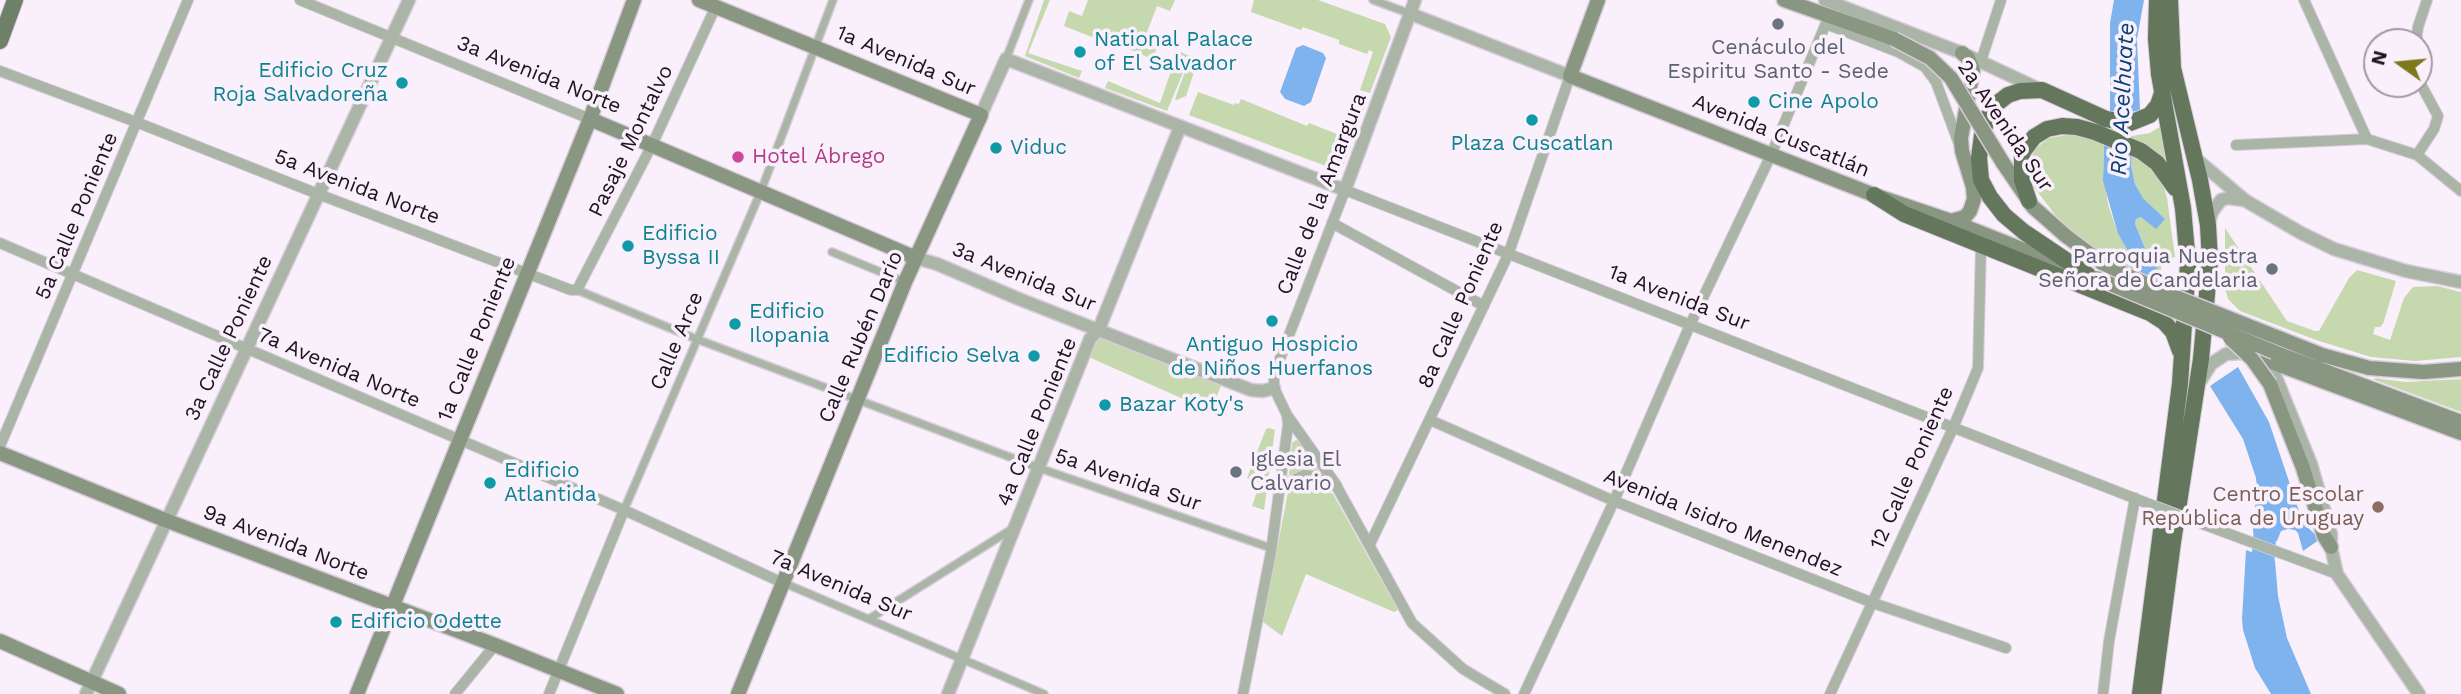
<!DOCTYPE html>
<html>
<head>
<meta charset="utf-8">
<style>
  body { margin:0 }
  #map { position:relative; width:2461px; height:694px; overflow:hidden; background:#f9f0fc; font-family:"Work Sans",sans-serif }
  canvas { display:block }
  .north { position:absolute; left:2363px; top:28px; width:70px; height:70px; box-sizing:border-box; background:#f9f0fc; border:2px solid #a198a4; border-radius:50%; rotate:285deg; font-size:19px; font-weight:700; line-height:28px; text-align:center; color:#1d141f }
  .north::after { content:''; display:block; margin:auto; width:24px; height:32px; background:#7f791e; clip-path:polygon(50% 0,100% 100%,50% 72%,0 100%) }
</style>
</head>
<body>
<div id="map">
<canvas width="2461" height="694"></canvas>
<div class="north">N</div>
</div>
<script>
const context = document.querySelector('canvas').getContext('2d');
context.lineJoin = 'round';
function fill(path, color) {
  context.fillStyle = color;
  context.fill(path, 'evenodd');
}
function poly(rows) {
  const path = new Path2D();
  for (const r of rows) {
    path.moveTo(r[0], r[1]);
    for (let i = 2; i < r.length; i += 2) path.lineTo(r[i], r[i + 1]);
  }
  return path;
}
function stroke(path, color, width, dash) {
  context.strokeStyle = color;
  context.lineWidth = width;
  context.lineCap = dash ? 'butt' : 'round';
  context.setLineDash(dash || []);
  context.stroke(path);
}
function label(font, color, halo, rows, align = 'center') {
  context.font = font + ' "Work Sans",sans-serif';
  context.lineWidth = 7;
  context.setLineDash([]);
  context.textBaseline = 'middle';
  context.strokeStyle = halo;
  context.fillStyle = color;
  for (const [text, x, y, turn = 0] of rows) {
    context.save();
    context.translate(x, y);
    context.rotate((+turn || 0) * Math.PI / 180);
    context.textAlign = isNaN(turn) ? turn : align;
    if (halo) context.strokeText(text, 0, 0);
    context.fillText(text, 0, 0);
    context.restore();
  }
}
const green = poly([
  [1044,0,1050,0,1028,53,1082,71,1079,78,1025,56],
  [1088,0,1175,0,1170,11,1157,6,1144,40,1158,46,1152,59,1094,34,1092,37,1064,26,1069,11,1082,16],
  [1254,0,1318,0,1385,24,1391,37,1370,93,1360,90,1373,52,1369,50,1367,54,1339,44,1339,40,1303,27,1301,30,1251,12],
  [1178,51,1190,56,1167,111,1105,88,1108,81,1160,103],
  [1191,55,1196,61,1196,66,1186,96,1177,100,1175,99],
  [1198,92,1234,105,1235,103,1239,104,1241,99,1307,126,1309,123,1337,134,1336,138,1341,140,1355,102,1365,106,1344,164,1334,169,1189,115],
  [2163,125,2173,172,2126,137,2150,133],
  [2074,134,2104,142,2103,173,2108,204,2118,234,2134,261,2137,272,2105,256,2076,235,2060,221,2033,186,2030,176,2029,164,2035,149,2049,138],
  [2132,153,2154,170,2163,184,2167,198,2175,257,2163,260,2160,272,2147,253,2135,224,2136,219,2141,217,2165,219,2143,198,2135,184,2131,165],
  [2225,228,2287,321,2315,331,2319,331,2349,278,2357,270,2396,281,2383,324,2380,327,2375,327,2373,334,2390,340,2404,298,2413,287,2437,286,2461,292,2461,357,2415,361,2371,357,2316,340,2240,311,2228,299,2225,288],
  [1099,329,1224,379,1212,407,1206,409,1084,355],
  [2374,378,2406,382,2461,379,2461,412,2375,380],
  [1269,428,1275,430,1264,510,1252,506,1260,483,1247,478,1266,429],
  [1296,440,1301,442,1319,472,1302,472,1289,475,1292,443],
  [1301,482,1315,483,1333,494,1398,610,1394,612,1306,574,1282,636,1263,622,1288,492,1291,487]
]);
const water = poly([
  [2114,0,2144,0,2137,39,2140,110,2132,112,2110,111,2110,23],
  [1303,45,1323,53,1326,58,1311,102,1304,106,1285,99,1280,92,1296,48],
  [2104,142,2132,153,2131,165,2135,184,2143,198,2165,219,2156,229,2141,217,2136,219,2135,224,2147,253,2160,272,2157,280,2137,272,2134,261,2118,234,2103,181],
  [2238,367,2269,422,2303,523,2318,537,2319,540,2303,551,2298,533,2295,530,2288,529,2281,531,2277,541,2253,532,2257,488,2256,478,2243,439,2210,386],
  [2246,550,2275,561,2278,596,2287,638,2311,694,2271,694,2255,668,2243,630,2242,619]
]);
const river = poly([
  [2261,587,2267,506]
]);
const pedestrian = poly([
  [1373,0,1411,14],
  [1006,59,1029,0],
  [832,252,905,282],
  [577,290,699,340,1039,468,1271,548],
  [624,510,761,191,833,0],
  [784,583,1044,694],
  [869,619,1012,529]
]);
const minor = poly([
  [300,0,590,119],
  [2304,0,2367,139],
  [1826,24,1898,52,1925,67,1936,82,1959,144],
  [2416,42,2418,27,2427,0],
  [1981,61,2001,0],
  [0,71,136,122,318,194,571,290,577,290,652,145,716,6],
  [2236,145,2367,139,2417,155,2461,191],
  [2417,155,2434,129,2438,116,2419,81],
  [1332,223,1484,306],
  [0,243,624,510,783,583],
  [1287,415,1337,486],
  [1430,420,1614,501,1873,603,2006,648],
  [0,446,188,0],
  [1281,486,1304,475,1312,476,1337,487,1412,623,1463,669,1505,694],
  [2189,519,2337,574],
  [1370,544,1508,255,1570,76],
  [455,694,495,645],
  [549,694,624,510],
  [1243,694,1271,552,1288,425,1287,415,1274,388,1274,374,1345,190,2144,502],
  [1524,694,1614,501,1690,325,1771,155,1829,16],
  [1830,694,1953,428,1978,368,1981,245],
  [2103,694,2109,641,2135,498]
]);
const tertiary = poly([
  [1825,0,1962,53,2039,89],
  [1411,14,1570,76],
  [981,115,1006,59,1345,190,1415,0],
  [2195,158,2246,201,2301,233,2334,249,2406,271,2461,282],
  [2208,225,2212,212,2221,200,2228,198,2243,200],
  [916,258,937,264,1019,299,1251,390,1263,391,1274,388],
  [2201,380,2211,364,2226,354,2241,353,2266,360,2271,365,2311,464,2331,534,2331,547,2337,574,2419,694],
  [86,694,409,0],
  [948,694,1090,339,1099,329,1180,127]
]);
const secondary = poly([
  [699,0,981,115,905,282,738,694],
  [1598,0,1570,76,1874,195,1951,221,2072,269],
  [1784,0,1894,39],
  [590,119,916,258],
  [2003,163,2033,207,2066,236,2102,263],
  [1951,221,1965,217,1970,211,1974,199,1973,187,1962,151,1961,138,1973,70,1968,58,1962,53],
  [2279,338,2322,355,2369,368,2423,372,2461,369],
  [2274,352,2461,422],
  [2266,360,2461,433],
  [2270,384,2303,468,2324,536,2331,547],
  [0,453,165,520,495,645,617,694],
  [0,641,119,694],
  [357,694,590,119,634,0]
]);
const primary = poly([
  [0,41,15,0]
]);
const trunk = poly([
  [1874,195,1904,214,2150,313,2164,322,2173,332,2180,351],
  [2029,201,2022,180,2022,153,2034,137,2047,129,2062,126,2077,127,2095,132,2141,151,2157,163,2175,188],
  [2088,275,2024,232,2004,215,1990,197,1981,180,1979,158,1982,135,1988,117,1995,105,2008,95,2020,91,2042,90,2106,119,2130,123,2150,115,2158,105,2162,93],
  [2140,694,2180,384,2188,264,2183,208,2159,74,2156,39,2157,0],
  [2153,694,2173,542,2201,359,2210,261,2208,225,2200,180,2173,68,2170,0]
]);
const minorBridge = poly([
  [2144,502,2189,519]
]);
const secondaryBridge = poly([
  [1894,39,1930,58,1951,78,2003,163],
  [2102,263,2168,294,2279,338],
  [2096,278,2274,352],
  [2230,338,2252,359,2270,384]
]);
const markers = [
  [1778,24,7,"#6b7280"],
  [1080,52,7,"#0f9aa8"],
  [402,83,7,"#0f9aa8"],
  [1754,102,7,"#0f9aa8"],
  [1532,120,7,"#0f9aa8"],
  [996,148,7,"#0f9aa8"],
  [738,157,7,"#d1479c"],
  [628,246,7,"#0f9aa8"],
  [2272,269,7,"#6b7280"],
  [1272,321,7,"#0f9aa8"],
  [735,324,7,"#0f9aa8"],
  [1034,356,7,"#0f9aa8"],
  [1105,405,7,"#0f9aa8"],
  [1236,472,7,"#6b7280"],
  [490,483,7,"#0f9aa8"],
  [2378,507,7,"#8d6e63"],
  [336,622,7,"#0f9aa8"]
];
const cultureNames = [
  ["National Palace",1094,40],
  ["of El Salvador",1094,64],
  ["Edificio Cruz",388,71,"right"],
  ["Roja Salvadoreña",388,95,"right"],
  ["Cine Apolo",1768,102],
  ["Plaza Cuscatlan",1532,144,"center"],
  ["Viduc",1010,148],
  ["Edificio",642,234],
  ["Byssa II",642,258],
  ["Edificio",749,312],
  ["Ilopania",749,336],
  ["Antiguo Hospicio",1272,345,"center"],
  ["de Niños Huerfanos",1272,369,"center"],
  ["Edificio Selva",1020,356,"right"],
  ["Bazar Koty's",1119,405],
  ["Edificio",504,471],
  ["Atlantida",504,495],
  ["Edificio Odette",350,622]
];
const worshipNames = [
  ["Cenáculo del",1778,48],
  ["Espiritu Santo - Sede",1778,72],
  ["Parroquia Nuestra",2258,257,"right"],
  ["Señora de Candelaria",2258,281,"right"],
  ["Iglesia El",1250,460,"left"],
  ["Calvario",1250,484,"left"]
];
const streetNames = [
  ["1a Avenida Sur",906,61,23],
  ["3a Avenida Norte",539,75,22],
  ["2a Avenida Sur",2005,126,56],
  ["Avenida Cuscatlán",1781,136,22],
  ["Pasaje Montalvo",631,141,-64],
  ["5a Avenida Norte",357,187,21],
  ["Calle de la Amargura",1322,194,-69],
  ["5a Calle Poniente",77,216,-67],
  ["3a Avenida Sur",1024,277,22],
  ["1a Avenida Sur",1679,298,21],
  ["8a Calle Poniente",1461,305,-66],
  ["Calle Rubén Darío",861,337,-67],
  ["3a Calle Poniente",229,338,-65],
  ["1a Calle Poniente",477,339,-68],
  ["Calle Arce",677,341,-67],
  ["7a Avenida Norte",339,368,23],
  ["4a Calle Poniente",1037,422,-68],
  ["12 Calle Poniente",1912,468,-66],
  ["5a Avenida Sur",1128,480,19],
  ["Avenida Isidro Menendez",1723,523,22],
  ["9a Avenida Norte",286,543,21],
  ["7a Avenida Sur",841,586,23]
];
const hotelNames = [
  ["Hotel Ábrego",752,157]
];
const educationNames = [
  ["Centro Escolar",2364,495],
  ["República de Uruguay",2364,519]
];
const waterNames = [
  ["Río Acelhuate",2123,99,-87]
];
fill(green, '#c5d8ae');
fill(water, '#7fb3ed');
stroke(river, '#7fb3ed', 23);
stroke(pedestrian, '#d6cdd9', 10);
stroke(minor, '#d6cdd9', 12);
stroke(tertiary, '#d6cdd9', 15);
stroke(secondary, '#d6cdd9', 17);
stroke(primary, '#d6cdd9', 18);
stroke(trunk, '#d6cdd9', 18);
stroke(pedestrian, '#abb5a7', 7);
stroke(minor, '#abb5a7', 10);
stroke(tertiary, '#abb5a7', 12);
stroke(secondary, '#889682', 14);
stroke(primary, '#6f8068', 16);
stroke(trunk, '#64765c', 16);
stroke(minorBridge, '#d6cdd9', 12, []);
stroke(secondaryBridge, '#d6cdd9', 17, []);
stroke(minorBridge, '#abb5a7', 10);
stroke(secondaryBridge, '#889682', 14);
for (const [x, y, r, color] of markers) {
  const dot = new Path2D();
  dot.arc(x, y, r, 0, 2 * Math.PI);
  context.fillStyle = color;
  context.fill(dot);
  stroke(dot, '#f9f0fc', 2.5);
}
label('21px', '#0d838f', '#f9f0fc', cultureNames, 'left');
label('21px', '#5b616d', '#f9f0fc', worshipNames);
label('21px', '#1d141f', '#f9f0fc', streetNames);
label('21px', '#b23c85', '#f9f0fc', hotelNames, 'left');
label('21px', '#785e54', '#f9f0fc', educationNames, 'right');
label('italic 23px', '#084276', '#f9f0fc', waterNames);
</script>
</body>
</html>
